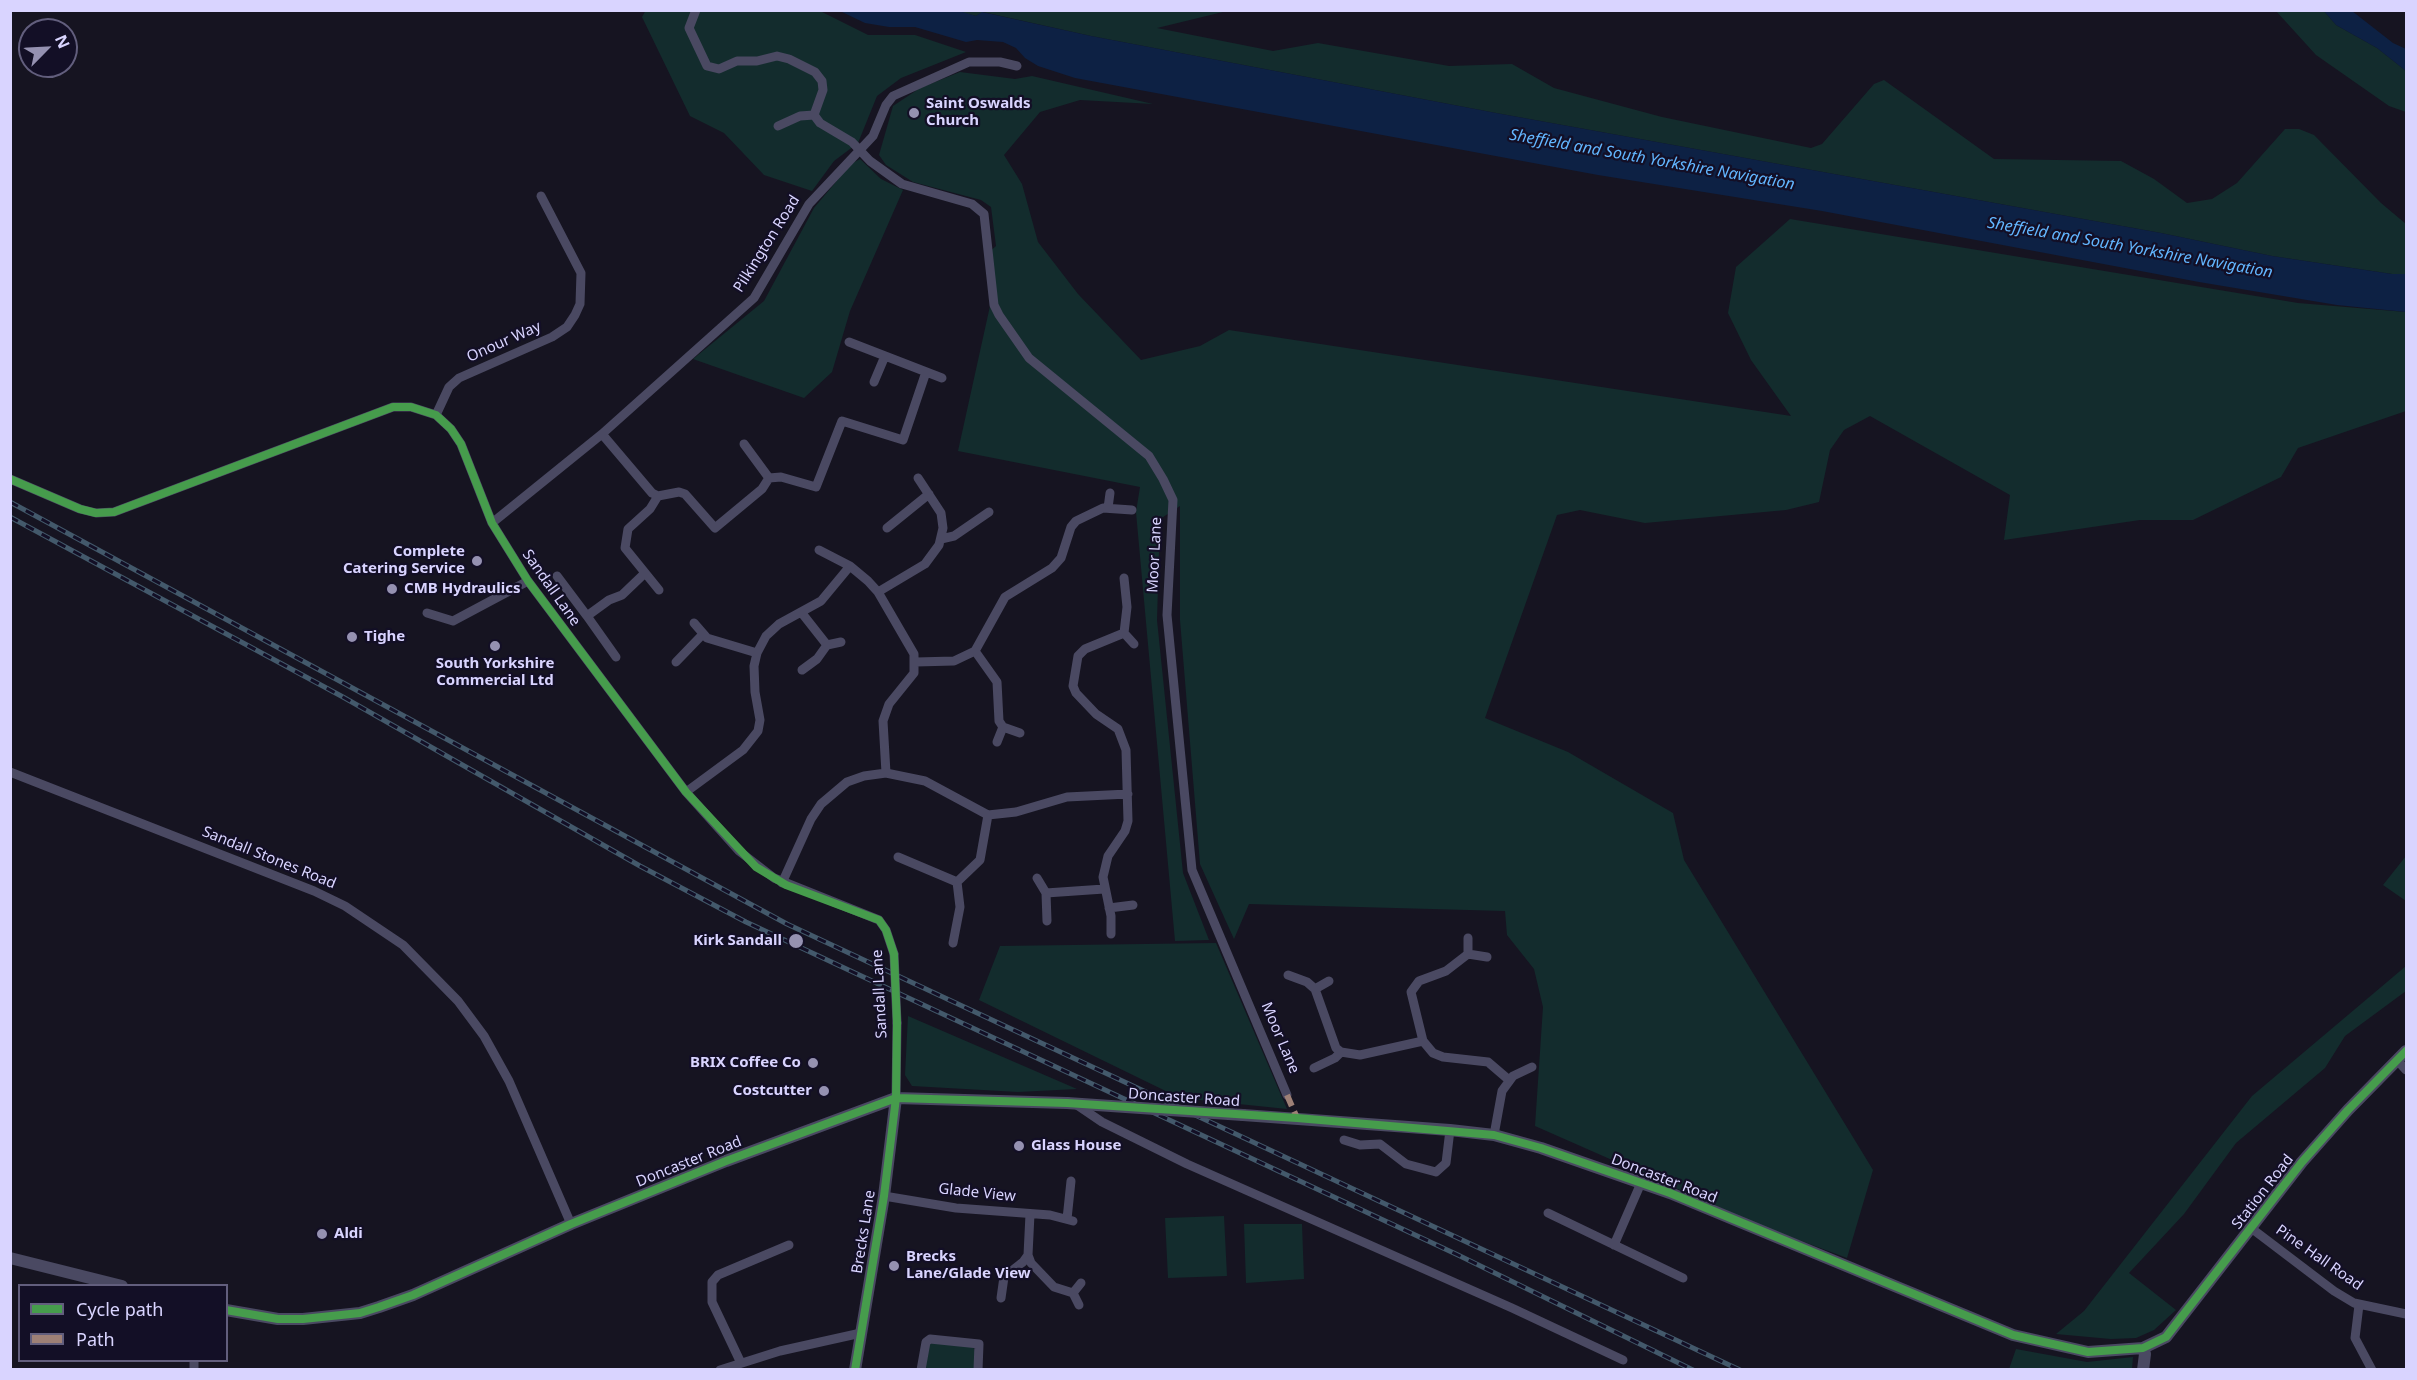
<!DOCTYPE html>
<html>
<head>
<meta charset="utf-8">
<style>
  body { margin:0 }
  #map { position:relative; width:2417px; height:1380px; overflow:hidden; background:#161421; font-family:"Noto Sans",sans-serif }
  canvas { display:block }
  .frame { position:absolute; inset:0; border:12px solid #d9d4ff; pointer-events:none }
  .legend { position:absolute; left:18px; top:1284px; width:210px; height:78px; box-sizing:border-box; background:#130f26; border:2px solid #625e7d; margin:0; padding:8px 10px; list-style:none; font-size:18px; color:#d9d4ff }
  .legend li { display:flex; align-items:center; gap:12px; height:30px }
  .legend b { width:30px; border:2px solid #625e7d }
  .north { position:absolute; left:18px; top:18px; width:60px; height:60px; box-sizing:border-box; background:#130f26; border:2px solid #625e7d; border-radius:50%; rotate:66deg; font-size:16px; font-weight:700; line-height:24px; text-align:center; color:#d9d4ff }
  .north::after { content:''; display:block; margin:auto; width:21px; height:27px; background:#9591b1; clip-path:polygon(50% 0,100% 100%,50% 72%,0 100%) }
</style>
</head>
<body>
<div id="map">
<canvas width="2417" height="1380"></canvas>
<div class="frame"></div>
<ul class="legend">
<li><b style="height:8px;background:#469c4c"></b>Cycle path</li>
<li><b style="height:8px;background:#9e8076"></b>Path</li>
</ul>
<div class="north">N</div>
</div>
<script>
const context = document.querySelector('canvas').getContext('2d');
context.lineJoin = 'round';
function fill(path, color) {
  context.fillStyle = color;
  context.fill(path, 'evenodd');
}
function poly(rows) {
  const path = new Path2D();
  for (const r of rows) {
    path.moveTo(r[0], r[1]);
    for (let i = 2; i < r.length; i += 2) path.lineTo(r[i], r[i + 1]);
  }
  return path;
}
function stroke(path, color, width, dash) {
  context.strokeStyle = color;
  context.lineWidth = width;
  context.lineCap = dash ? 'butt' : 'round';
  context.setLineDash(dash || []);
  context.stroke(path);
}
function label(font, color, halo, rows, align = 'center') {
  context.font = font + ' "Noto Sans",sans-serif';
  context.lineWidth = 4.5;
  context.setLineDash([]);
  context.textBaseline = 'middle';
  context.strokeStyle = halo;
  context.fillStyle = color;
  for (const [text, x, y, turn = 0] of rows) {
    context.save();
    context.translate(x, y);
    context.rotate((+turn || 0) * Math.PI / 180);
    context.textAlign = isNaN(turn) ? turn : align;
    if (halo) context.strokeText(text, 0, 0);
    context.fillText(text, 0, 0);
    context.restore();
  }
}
const green = poly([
  [646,10,820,11,868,35,915,35,966,52,901,78,877,96,858,143,834,161,812,191,764,175,724,133,690,116,642,17],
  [956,11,1227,11,1157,28,1273,51,1318,43,1449,66,1512,64,1554,88,1662,117,1811,148,1822,144,1874,84,1884,80,1994,159,2121,161,2154,179,2187,203,2212,199,2237,183,2285,129,2299,129,2314,135,2381,203,2406,224,2406,274,2392,274,2272,256,2161,233,1496,113,1091,36,983,12,976,16],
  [2276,11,2324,11,2336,25,2377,48,2406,71,2406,112,2389,106,2316,55],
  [960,72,1015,79,1032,76,1153,104,1080,100,1040,112,1004,155,1022,184,1038,242,1078,294,1141,360,1200,346,1229,330,1791,416,1751,360,1728,313,1736,267,1790,219,2298,303,2406,312,2406,411,2298,448,2281,477,2193,520,2140,520,2004,540,2010,495,1870,416,1844,430,1830,450,1819,502,1786,510,1645,523,1580,510,1557,515,1485,718,1568,752,1673,813,1684,860,1873,1170,1847,1258,1764,1227,1535,1126,1543,1007,1534,969,1507,935,1505,911,1249,904,1234,939,1200,864,1180,620,1180,506,1160,519,1157,620,1183,873,1209,940,1175,941,1136,512,1140,487,958,451,990,306,986,255,996,246,991,207,981,200,913,182,886,165,879,155,893,106,920,88],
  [860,159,881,179,903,190,850,311,832,372,804,398,693,359,764,301,814,208,851,164],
  [2406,856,2406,901,2383,885],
  [1216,943,1287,1109,1180,1098,979,1000,1000,946],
  [2406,966,2406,991,2345,1036,2325,1068,2236,1143,2184,1214,2129,1273,2176,1310,2154,1330,2136,1338,2111,1339,2056,1334,2084,1311,2252,1096],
  [908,1016,1077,1089,1018,1092,912,1086,905,1075],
  [1224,1216,1227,1276,1168,1278,1165,1218],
  [1244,1224,1302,1224,1304,1279,1246,1283],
  [932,1343,972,1345,976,1353,974,1369,925,1370,929,1345],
  [2016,1349,2087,1362,2133,1357,2132,1369,2009,1369]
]);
const water = poly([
  [956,10,976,16,982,12,1091,36,1496,113,2161,233,2272,256,2392,274,2406,274,2406,312,2337,305,2199,282,1822,211,1598,175,1075,78,1038,66,1025,58,1016,48,1003,42,977,40,966,42,915,27,889,27,865,23,840,11],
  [2324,11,2352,11,2393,43,2406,49,2406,71,2377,48,2336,25]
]);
const minor = poly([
  [696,10,689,28,707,66,719,69,737,61,757,61,777,56,789,59,815,72,822,81,823,90,814,115],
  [814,115,820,123,852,142,870,161,902,184,972,204,984,214,994,305,999,315,1029,358,1149,456,1163,479,1173,500,1167,615,1192,870,1287,1095],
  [778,126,800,116,814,115],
  [849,342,942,378],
  [874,382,885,356],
  [436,415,449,387,459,378,552,337,567,327,575,315,580,304,581,273,541,196],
  [602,434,652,493,658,496],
  [744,444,769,478,781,477,816,487,842,421,903,440,926,372],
  [10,479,80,509,96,513,114,512,393,407,411,407,436,415,451,429,461,444,492,523,528,581,686,792,739,851,774,878,879,920,886,930,894,954],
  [658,496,679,492,685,494,715,528,762,489,769,478],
  [658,496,650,509,628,529,625,548,659,590],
  [1108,508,1110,493],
  [492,523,602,434,754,298,809,204,873,136,886,105,893,96,969,62,1000,62,1017,66],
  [887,528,929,494],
  [941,539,954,536,989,512],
  [819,550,850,566,868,581,878,592,914,654,914,673,889,704,883,721,886,773],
  [557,576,587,616,609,600,622,595,645,573],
  [1124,578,1127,607,1124,633,1134,644],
  [878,592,925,564,939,545,943,528,941,513,918,478],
  [801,612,827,645],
  [427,613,453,621,528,581],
  [587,616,616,657],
  [694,623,707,638,757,653],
  [975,651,997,682,999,721,1003,727,1020,733],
  [676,662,703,634],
  [916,662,954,661,975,651,1005,597,1052,568,1061,558,1071,527,1076,521,1103,508,1132,510],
  [802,670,817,659,827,645,841,642],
  [997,742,1003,727],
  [10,772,314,891,345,906,403,945,458,1001,484,1036,509,1081,571,1224],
  [686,792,743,750,758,731,760,720,755,692,754,666,757,653,766,636,779,624,821,601,850,566],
  [898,857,957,882,980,860,988,815],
  [1037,878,1046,893,1047,921],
  [782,883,811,819,821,804,847,782,864,776,886,773,925,781,988,815,1016,812,1067,797,1128,794],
  [1046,893,1104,889],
  [1109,908,1133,905],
  [1111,934,1111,916,1103,877,1108,856,1125,831,1128,821,1126,750,1118,729,1096,714,1076,693,1073,686,1078,656,1085,649,1124,633],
  [1468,938,1468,954,1487,957],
  [953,943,960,907,957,882],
  [1468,954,1446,971,1419,981,1411,992,1423,1041,1433,1053,1443,1057,1488,1062,1509,1080],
  [1288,975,1307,982,1315,989,1336,1048,1341,1052,1360,1055,1423,1041],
  [1315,989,1329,981],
  [2397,1060,2406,1070],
  [1314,1068,1335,1058,1341,1052],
  [896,1098,897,1023],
  [1077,1105,1102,1122,1187,1164,1512,1308,1623,1360],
  [1494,1135,1502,1091,1513,1076,1532,1067],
  [1344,1140,1360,1145,1380,1144,1406,1164,1436,1172,1446,1163,1450,1130],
  [884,1196,956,1208,1050,1215,1073,1221],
  [1548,1213,1683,1278],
  [1030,1214,1028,1255,1031,1263,1054,1287,1073,1293],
  [1067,1219,1071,1181],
  [2251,1228,2334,1291,2354,1303,2406,1314],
  [1614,1245,1641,1183],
  [1001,1298,1004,1277,1023,1262,1028,1255],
  [1079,1305,1073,1293,1081,1283],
  [2359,1305,2355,1338,2372,1370],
  [194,1360,194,1370],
  [740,1361,712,1302,712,1282,718,1275,789,1245],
  [720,1370,780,1351,861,1333],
  [921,1370,926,1342,930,1339,979,1344,978,1370]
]);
const tertiary = poly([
  [1243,1115,1450,1130,1494,1135,1541,1148,1670,1193,2013,1335,2088,1352,2143,1348,2166,1337,2302,1162,2348,1110,2406,1051],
  [10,1258,122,1286],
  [226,1310,278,1319,303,1319,360,1313,379,1307,413,1295,571,1224,726,1161,896,1098,1067,1103],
  [2143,1348,2145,1354,2143,1370],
  [855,1370,884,1196,896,1098]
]);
const rail = poly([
  [10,502,787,924,1740,1370],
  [10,517,343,697,640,866,746,922,1458,1255,1693,1370]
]);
const minorBridge = poly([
  [894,954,897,1023]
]);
const tertiaryBridge = poly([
  [1067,1103,1243,1115]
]);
const quiet = poly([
  [1287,1095,1297,1118]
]);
const cycleway = poly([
  [10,479,80,509,96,513,114,512,393,407,411,407,436,415,451,429,461,444,492,523,528,581,686,792,756,867,786,885,879,920,886,930,894,954,897,1023,896,1098,884,1196,855,1370],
  [226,1310,278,1319,303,1319,360,1313,379,1307,413,1295,571,1224,726,1161,896,1098,1067,1103,1297,1118,1494,1135,1541,1148,1670,1193,2013,1335,2088,1352,2143,1348,2166,1337,2302,1162,2348,1110,2406,1051]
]);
const markers = [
  [914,113,6,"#9591b1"],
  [477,561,6,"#9591b1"],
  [392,589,6,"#9591b1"],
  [352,637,6,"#9591b1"],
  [495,646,6,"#9591b1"],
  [796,941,8,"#9591b1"],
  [813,1063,6,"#9591b1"],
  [824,1091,6,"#9591b1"],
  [1019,1146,6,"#9591b1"],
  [322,1234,6,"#9591b1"],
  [894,1266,6,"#9591b1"]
];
const poiNames = [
  ["Saint Oswalds",926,104],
  ["Church",926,121],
  ["Complete",465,552,"right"],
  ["Catering Service",465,569,"right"],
  ["CMB Hydraulics",404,589],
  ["Tighe",364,637],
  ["South Yorkshire",495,664,"center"],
  ["Commercial Ltd",495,681,"center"],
  ["Kirk Sandall",782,941,"right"],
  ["BRIX Coffee Co",801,1063,"right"],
  ["Costcutter",812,1091,"right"],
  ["Glass House",1031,1146],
  ["Aldi",334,1234],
  ["Brecks",906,1257],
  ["Lane/Glade View",906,1274]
];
const streetNames = [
  ["Pilkington Road",767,244,-58],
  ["Onour Way",504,342,-24],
  ["Moor Lane",1155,555,-87],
  ["Sandall Lane",551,588,55],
  ["Sandall Stones Road",269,858,22],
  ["Sandall Lane",880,994,-93],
  ["Moor Lane",1280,1038,67],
  ["Doncaster Road",1184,1098,4],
  ["Doncaster Road",689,1162,-22],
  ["Doncaster Road",1664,1179,21],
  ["Station Road",2263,1192,-52],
  ["Glade View",977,1193,6],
  ["Brecks Lane",864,1232,-81],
  ["Pine Hall Road",2319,1258,35]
];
const waterNames = [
  ["Sheffield and South Yorkshire Navigation",1652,160,10],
  ["Sheffield and South Yorkshire Navigation",2130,248,10]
];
fill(green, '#132c2d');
fill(water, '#0d2144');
stroke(minor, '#4a4962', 9);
stroke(tertiary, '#4a4962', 12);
stroke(rail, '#43596b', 5);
stroke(rail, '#130f26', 3, [9]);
stroke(minorBridge, '#4a4962', 9);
stroke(tertiaryBridge, '#4a4962', 12);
stroke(quiet, '#9e8076', 6, [12, 6]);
stroke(cycleway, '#469c4c', 8);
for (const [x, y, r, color] of markers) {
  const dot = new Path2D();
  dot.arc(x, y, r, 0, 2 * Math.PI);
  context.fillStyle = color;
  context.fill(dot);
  stroke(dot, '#130f26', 2);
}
label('bold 15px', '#d9d4ff', '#130f26', poiNames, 'left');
label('15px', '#d9d4ff', '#130f26', streetNames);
label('italic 16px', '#62b6ff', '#130f26', waterNames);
</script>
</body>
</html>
